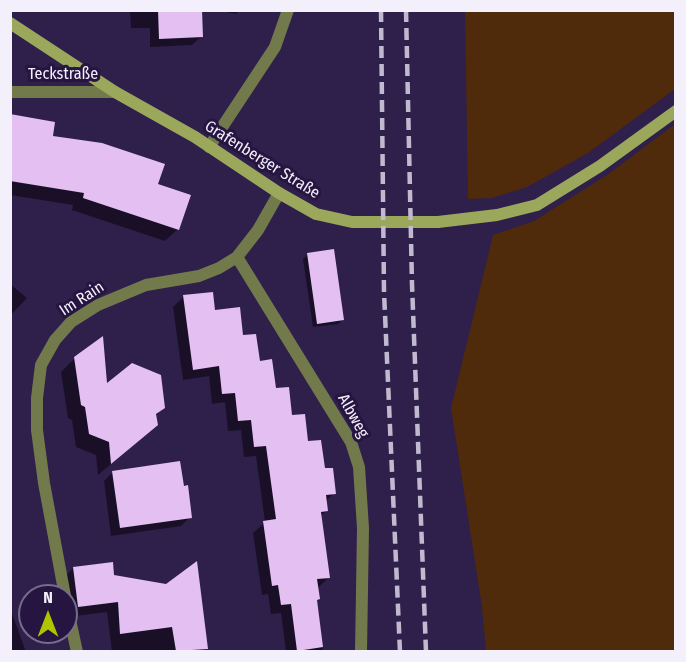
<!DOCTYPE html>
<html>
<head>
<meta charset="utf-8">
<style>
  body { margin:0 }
  #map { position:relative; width:686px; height:662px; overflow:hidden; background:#2f1f4b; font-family:"Fira Sans Condensed",sans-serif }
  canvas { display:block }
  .frame { position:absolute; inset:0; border:12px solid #f3f0fb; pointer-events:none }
  .north { position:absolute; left:18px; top:584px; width:60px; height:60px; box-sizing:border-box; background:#251540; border:2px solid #776d8b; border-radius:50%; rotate:0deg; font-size:16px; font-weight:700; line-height:24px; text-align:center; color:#f3f0fb }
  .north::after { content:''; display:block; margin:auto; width:21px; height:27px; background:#b0c501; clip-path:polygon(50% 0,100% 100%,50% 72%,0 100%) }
</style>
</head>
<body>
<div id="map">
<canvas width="686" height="662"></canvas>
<div class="frame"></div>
<div class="north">N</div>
</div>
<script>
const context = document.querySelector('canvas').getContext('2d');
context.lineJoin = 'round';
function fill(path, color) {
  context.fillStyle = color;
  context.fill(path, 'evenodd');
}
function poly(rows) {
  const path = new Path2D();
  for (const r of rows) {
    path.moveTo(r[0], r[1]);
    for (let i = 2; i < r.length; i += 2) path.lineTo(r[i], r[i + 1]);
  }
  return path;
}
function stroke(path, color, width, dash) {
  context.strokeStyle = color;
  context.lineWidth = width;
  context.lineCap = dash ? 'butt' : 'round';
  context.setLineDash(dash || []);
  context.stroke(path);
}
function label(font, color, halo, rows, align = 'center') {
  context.font = font + ' "Fira Sans Condensed",sans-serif';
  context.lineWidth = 6;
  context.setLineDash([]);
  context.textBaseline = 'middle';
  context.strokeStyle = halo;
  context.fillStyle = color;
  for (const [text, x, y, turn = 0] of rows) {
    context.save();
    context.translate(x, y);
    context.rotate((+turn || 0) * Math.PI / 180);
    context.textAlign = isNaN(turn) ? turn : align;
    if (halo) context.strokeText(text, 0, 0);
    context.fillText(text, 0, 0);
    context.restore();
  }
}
const green = poly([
  [465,11,675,11,675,89,588,153,527,187,492,198,468,199],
  [675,124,675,651,486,651,482,607,451,408,493,235,534,221,607,175]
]);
const shadow = poly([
  [130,10,200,10,201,37,192,45,150,47,150,28,131,28],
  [217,10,239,10,236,14],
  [10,116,51,138,156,185,178,229,165,241,72,210,73,205,10,195],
  [308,254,342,320,338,324,313,327,303,259],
  [10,284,27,298,10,316],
  [183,297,214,311,242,337,324,470,334,493,325,502,326,511,320,517,329,577,318,588,315,602,323,652,286,652,281,613,271,614,268,594,262,595,253,533,265,522,256,456,244,457,241,430,228,431,225,402,212,404,209,376,183,380,173,307],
  [75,358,106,386,164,407,155,416,142,438,98,475,96,455,76,447,72,420,68,418,61,372],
  [113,472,190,517,181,526,111,536,104,481],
  [196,563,207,652,112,652,107,612,67,617,63,579,73,568,167,586],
  [10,608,26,652,10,652]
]);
const building = poly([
  [158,10,202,10,203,37,159,39],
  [10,114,55,122,53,136,102,143,165,164,158,184,191,195,179,230,83,198,84,193,10,181],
  [334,249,344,320,317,324,307,253],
  [213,292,215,310,240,307,243,335,256,334,260,361,272,359,276,388,289,387,292,415,305,414,308,441,321,440,325,468,333,468,336,494,326,495,328,511,321,512,330,578,317,579,320,599,317,600,323,647,297,651,291,604,281,605,278,585,272,586,263,521,276,519,266,446,254,447,251,420,238,421,235,393,222,394,219,366,193,370,183,295],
  [103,336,107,383,132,363,161,375,165,408,156,414,158,425,111,464,109,442,89,434,85,407,81,405,74,357],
  [180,461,184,486,188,485,192,518,120,528,112,471],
  [197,561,208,649,176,651,172,627,120,634,118,602,78,607,73,567,113,562,114,575,166,584]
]);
const street = poly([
  [10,92,115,92],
  [209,147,275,47,288,10],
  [237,257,351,442,359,467,363,528,361,652],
  [65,596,44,483,37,430,37,398,41,365,55,340,71,322,98,305,146,285,199,276,219,268,237,257,258,230,279,193],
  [66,601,77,652]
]);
const secondary = poly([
  [10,23,115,92,195,137,279,193,316,214,352,222,438,222,497,215,537,205,600,166,676,111]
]);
const rail = poly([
  [381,10,384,292,400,652],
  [406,10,412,284,426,652]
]);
const streetNames = [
  ["Teckstraße",63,75],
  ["Grafenberger Straße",262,160,32],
  ["Im Rain",82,299,-33],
  ["Albweg",353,416,61]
];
fill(green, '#4f2a0b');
fill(shadow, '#0007');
fill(building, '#e4bff1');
stroke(street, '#727a4c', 12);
stroke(secondary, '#9ba85c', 12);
stroke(rail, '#c0bace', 4.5, [12, 6]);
label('16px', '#f3f0fb', '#251540', streetNames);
</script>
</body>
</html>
